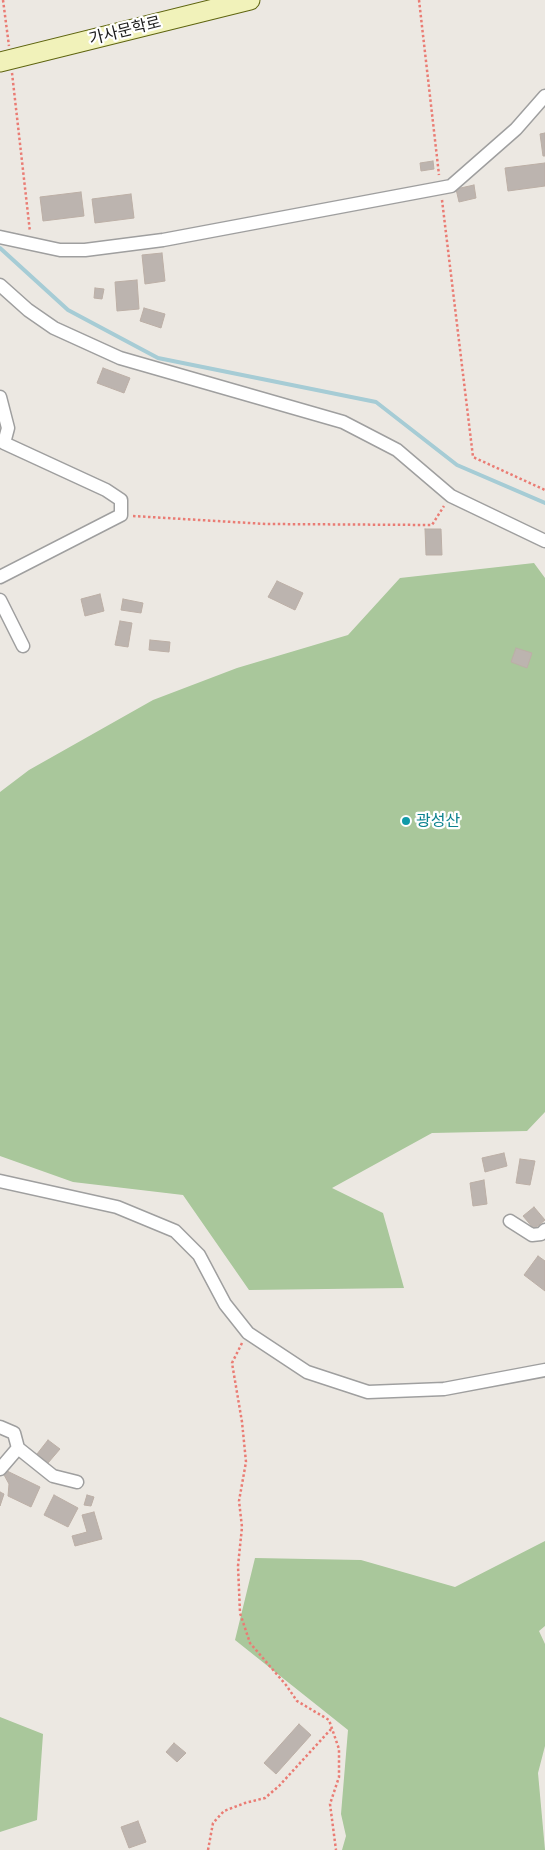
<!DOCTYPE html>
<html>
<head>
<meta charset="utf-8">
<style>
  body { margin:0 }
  canvas { display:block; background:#ece8e2 }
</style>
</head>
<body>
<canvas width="545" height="1850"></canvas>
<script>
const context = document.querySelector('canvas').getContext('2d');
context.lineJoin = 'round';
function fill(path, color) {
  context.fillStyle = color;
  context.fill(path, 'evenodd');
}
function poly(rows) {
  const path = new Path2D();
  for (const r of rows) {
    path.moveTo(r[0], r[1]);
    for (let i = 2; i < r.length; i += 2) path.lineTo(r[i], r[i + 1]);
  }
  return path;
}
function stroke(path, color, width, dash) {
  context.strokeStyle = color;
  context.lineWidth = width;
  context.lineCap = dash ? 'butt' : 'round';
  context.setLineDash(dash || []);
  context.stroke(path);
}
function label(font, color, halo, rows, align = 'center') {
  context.font = font + ' Cabin,"Noto Sans KR",sans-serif';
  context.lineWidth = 4.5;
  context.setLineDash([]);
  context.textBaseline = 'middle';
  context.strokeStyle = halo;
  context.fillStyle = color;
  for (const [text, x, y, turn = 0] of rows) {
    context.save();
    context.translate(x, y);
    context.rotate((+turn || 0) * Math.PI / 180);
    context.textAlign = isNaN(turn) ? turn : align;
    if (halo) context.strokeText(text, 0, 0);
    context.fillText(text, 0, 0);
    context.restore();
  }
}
const forest = poly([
  [534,563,545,578,545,1112,527,1131,432,1133,332,1188,383,1213,404,1288,249,1290,183,1195,73,1182,0,1156,0,792,29,770,153,700,237,668,348,635,400,578],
  [545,1541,545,1626,539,1631,545,1644,545,1746,538,1773,545,1850,342,1850,346,1836,341,1814,348,1730,235,1640,255,1558,361,1560,455,1587],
  [0,1717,43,1734,37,1820,0,1832]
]);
const stream = poly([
  [0,248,68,310,158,358,376,402,457,465,545,503]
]);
const building = poly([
  [545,133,545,156,543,156,540,134,545,133],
  [433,161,434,169,421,171,420,163,433,161],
  [545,163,545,186,508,191,505,168,545,163],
  [474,185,476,198,459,202,456,189,474,185],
  [81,192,84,216,43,221,40,197,81,192],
  [131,194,134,218,95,223,92,199,131,194],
  [162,253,165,281,145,284,142,255,162,253],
  [137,280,139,309,117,311,115,282,137,280],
  [95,288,104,289,102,299,94,298,95,288],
  [144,308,165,314,161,328,140,321,144,308],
  [103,368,130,378,124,393,97,383,103,368],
  [425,529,441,529,442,555,426,555,425,529],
  [277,581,303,593,295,610,268,597,277,581],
  [100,594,104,611,85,616,81,599,100,594],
  [123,599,143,603,141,613,121,610,123,599],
  [120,621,132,623,128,647,115,645,120,621],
  [150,640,170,642,169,652,149,650,150,640],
  [516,648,532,653,527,668,511,662,516,648],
  [504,1153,507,1166,485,1172,482,1158,504,1153],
  [520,1159,535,1161,530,1185,516,1183,520,1159],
  [484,1180,487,1204,473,1206,470,1183,484,1180],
  [534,1207,545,1220,534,1229,523,1216,534,1207],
  [538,1256,545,1261,545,1291,524,1275,538,1256],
  [48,1440,60,1449,48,1463,37,1454,48,1440],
  [5,1470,40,1487,31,1507,8,1496,9,1484,3,1473,5,1470],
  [0,1492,4,1494,0,1506,0,1492],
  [54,1495,78,1508,68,1527,44,1515,54,1495],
  [87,1495,94,1497,91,1506,84,1505,87,1495],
  [94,1512,102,1539,75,1546,72,1536,87,1532,82,1515,94,1512],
  [299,1724,311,1735,276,1774,264,1763,299,1724],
  [174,1743,186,1753,177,1762,166,1752,174,1743],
  [138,1821,146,1842,129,1848,121,1827,138,1821]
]);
const path = poly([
  [3,0,9,46],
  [419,0,439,175],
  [12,73,30,232],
  [442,200,473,457,545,490],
  [133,516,266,524,432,525,444,506],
  [242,1343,232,1363,242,1422,246,1462,239,1501,242,1527,238,1566,240,1613,250,1643,286,1685,297,1701,329,1720,339,1749,339,1777,330,1804,336,1850],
  [208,1850,213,1823,224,1811,245,1803,265,1798,279,1786,332,1728]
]);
const minor = poly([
  [0,237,60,250,85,250,163,240,451,186,516,129,545,96],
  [0,285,28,310,54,328,120,358,343,422,397,450,451,496,545,541],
  [0,397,8,428,4,443,106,490,121,500,121,515,0,577],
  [0,600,23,646],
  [0,1181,117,1207,175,1231,199,1255,225,1304,248,1333,307,1372,368,1392,444,1389,545,1370],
  [510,1221,532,1235,541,1234,545,1230],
  [0,1427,14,1433,18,1448,53,1476,77,1482],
  [0,1469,18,1448]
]);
const secondary = poly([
  [0,62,250,0]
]);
const markers = [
  [406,821,5,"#0f9aa8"]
];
const streetNames = [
  ["가사문학로",125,31,-14]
];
const cultureNames = [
  ["광성산",416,821]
];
fill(forest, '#a9c79b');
stroke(stream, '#a6ccd5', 4);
fill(building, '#bcb4af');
stroke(building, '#bcafa6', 1);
stroke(minor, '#9f9f9f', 15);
stroke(secondary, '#5f6510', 21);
stroke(path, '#ea7c74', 2.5, [2.5, 2.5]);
stroke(minor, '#fff', 12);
stroke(secondary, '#f1f2ba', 19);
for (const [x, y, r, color] of markers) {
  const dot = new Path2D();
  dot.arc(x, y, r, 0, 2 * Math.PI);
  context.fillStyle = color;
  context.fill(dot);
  stroke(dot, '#fff', 2);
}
label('16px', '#1b1b1b', '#fff', streetNames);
label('16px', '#0d838f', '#fff', cultureNames, 'left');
</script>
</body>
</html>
